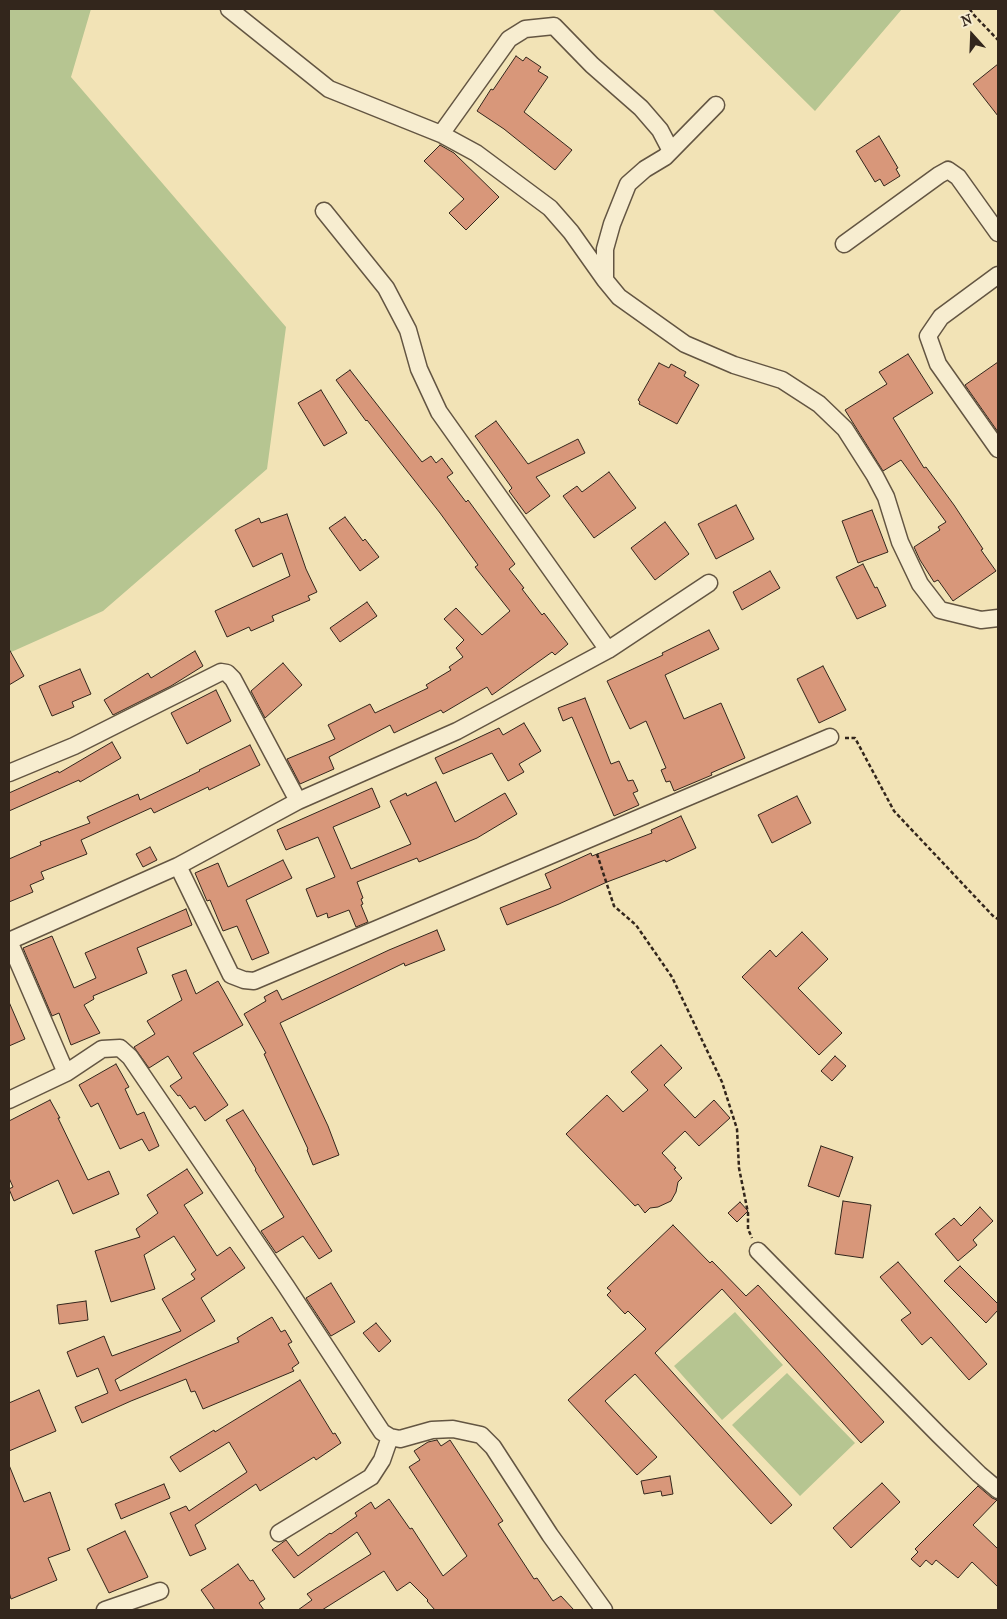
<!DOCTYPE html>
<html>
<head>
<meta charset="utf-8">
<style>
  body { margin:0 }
  #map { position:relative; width:1007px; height:1619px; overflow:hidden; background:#f2e3b6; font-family:"IM FELL French Canon",serif }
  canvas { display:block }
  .frame { position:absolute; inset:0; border:10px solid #33261c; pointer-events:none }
  .north { position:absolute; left:947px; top:10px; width:50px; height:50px; -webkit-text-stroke:4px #f7edd0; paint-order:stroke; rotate:340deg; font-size:14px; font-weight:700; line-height:20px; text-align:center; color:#33261c }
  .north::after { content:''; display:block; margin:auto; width:18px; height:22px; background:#33261c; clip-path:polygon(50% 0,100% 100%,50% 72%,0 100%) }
</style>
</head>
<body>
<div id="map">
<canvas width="1007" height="1619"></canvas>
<div class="frame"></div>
<div class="north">N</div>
</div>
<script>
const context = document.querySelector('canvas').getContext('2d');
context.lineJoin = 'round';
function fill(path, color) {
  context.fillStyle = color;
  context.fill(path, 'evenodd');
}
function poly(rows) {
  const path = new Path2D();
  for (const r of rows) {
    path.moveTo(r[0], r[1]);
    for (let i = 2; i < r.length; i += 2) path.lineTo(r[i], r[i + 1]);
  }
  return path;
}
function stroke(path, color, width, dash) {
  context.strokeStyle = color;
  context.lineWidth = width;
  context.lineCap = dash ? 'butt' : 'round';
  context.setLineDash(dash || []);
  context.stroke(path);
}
const green = poly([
  [9,9,91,9,71,77,286,327,267,469,103,611,9,653],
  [712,9,902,9,815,111],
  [735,1312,783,1365,722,1420,674,1366],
  [787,1373,855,1443,800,1496,732,1425]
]);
const building = poly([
  [516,56,523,61,526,57,541,67,538,71,548,77,524,112,572,150,555,170,504,129,477,111,491,89,493,90,516,56],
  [998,64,998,116,973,84,998,64],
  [879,136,898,168,896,169,900,176,884,186,880,179,875,182,856,151,879,136],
  [440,145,454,153,499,197,466,230,449,213,464,199,424,161,440,145],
  [908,354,933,393,893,418,924,468,926,467,954,505,983,549,981,550,996,571,953,601,938,580,934,582,920,560,914,547,940,530,938,527,946,522,901,460,883,471,845,410,887,384,879,372,908,354],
  [998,362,998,432,965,385,998,362],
  [659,363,669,368,671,364,686,372,684,376,699,385,677,424,639,404,640,402,638,400,659,363],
  [350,370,422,462,431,456,436,463,442,458,453,473,447,477,466,502,468,500,515,564,509,569,524,588,522,589,542,615,544,613,568,644,555,655,552,652,492,695,487,687,443,713,441,710,394,733,390,725,329,757,334,769,300,784,287,759,335,739,328,725,370,704,375,713,428,688,426,685,451,670,449,667,463,657,456,648,464,640,444,619,456,608,482,635,510,611,475,567,478,565,440,513,367,420,366,421,336,380,350,370],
  [321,390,347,433,324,446,298,403,321,390],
  [496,421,528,464,578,439,585,453,536,477,550,496,526,514,509,491,512,488,475,436,496,421],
  [609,472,636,508,594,538,563,496,577,486,582,492,609,472],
  [736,505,754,539,716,559,698,524,736,505],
  [872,510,888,552,858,563,842,521,872,510],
  [287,514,306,569,317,592,308,596,310,600,272,616,274,621,251,631,249,627,227,637,215,611,290,576,282,553,253,567,235,530,259,518,261,523,287,514],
  [345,517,363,541,365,539,379,557,360,571,329,528,345,517],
  [665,522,689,554,655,580,631,548,665,522],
  [863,564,875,588,877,587,886,606,857,619,836,577,863,564],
  [770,571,780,588,742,610,733,592,770,571],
  [367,602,377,616,340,642,330,628,367,602],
  [709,630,719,649,665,675,684,719,721,703,745,758,711,773,712,775,674,791,670,781,666,782,661,770,666,768,646,721,630,729,607,681,663,655,662,653,709,630],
  [9,649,24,676,9,685,9,649],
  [195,651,203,666,171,686,113,715,104,700,148,673,151,678,195,651],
  [283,663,302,685,265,718,251,691,283,663],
  [823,666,846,710,819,723,797,679,823,666],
  [80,669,91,694,72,702,74,707,52,716,39,686,80,669],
  [216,690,231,721,187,744,171,713,216,690],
  [585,698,611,764,619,761,628,781,633,780,638,791,633,793,639,805,614,816,572,717,563,721,558,708,585,698],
  [524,723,541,751,519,764,524,772,508,781,492,753,443,774,435,758,499,728,503,735,524,723],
  [112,742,121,758,80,782,79,780,9,811,9,793,58,771,59,773,112,742],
  [250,745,260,765,209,790,208,787,154,813,151,808,81,840,87,854,41,872,44,879,30,885,33,892,9,902,9,859,41,845,40,842,90,823,87,817,138,794,140,800,200,771,199,770,250,745],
  [436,782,455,822,505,793,517,814,477,838,419,862,417,858,357,882,363,898,361,899,363,904,361,905,368,922,356,927,349,910,328,918,327,913,317,917,306,889,335,877,318,837,286,850,277,830,372,788,380,807,333,827,351,869,411,844,390,801,406,793,407,796,436,782],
  [797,796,811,823,772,843,758,815,797,796],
  [681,816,696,848,666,862,665,860,607,882,559,904,507,925,500,908,551,888,545,874,591,853,592,856,652,833,651,830,681,816],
  [150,847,157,860,143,867,136,854,150,847],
  [283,860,292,878,246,900,269,953,252,960,237,926,223,931,210,900,207,901,195,873,218,863,228,887,283,860],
  [186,909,192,925,137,948,147,973,93,996,94,999,84,1005,100,1033,71,1045,59,1013,52,1016,23,948,52,936,74,988,96,978,85,953,186,909],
  [437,930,445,950,405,966,404,963,280,1023,328,1126,339,1155,313,1165,307,1150,308,1149,264,1054,266,1053,244,1014,266,1001,264,997,277,990,282,1000,389,950,437,930],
  [802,932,828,959,798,988,842,1033,819,1055,742,977,770,950,776,957,802,932],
  [186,970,196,994,218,981,243,1025,193,1053,228,1105,205,1121,195,1106,190,1109,180,1095,178,1096,170,1086,182,1078,168,1056,149,1068,134,1047,155,1034,147,1021,182,1000,172,975,186,970],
  [9,1002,25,1039,9,1046,9,1002],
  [661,1045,682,1068,664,1085,695,1118,714,1100,730,1118,699,1146,685,1131,662,1153,676,1168,674,1169,682,1178,678,1182,676,1192,671,1201,658,1207,650,1208,645,1213,638,1204,635,1206,566,1134,607,1095,623,1112,648,1090,631,1072,661,1045],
  [835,1056,846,1066,832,1081,821,1071,835,1056],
  [116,1064,129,1087,125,1089,137,1115,144,1112,159,1146,149,1151,142,1139,120,1149,98,1103,91,1107,79,1085,116,1064],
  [50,1100,60,1118,58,1118,88,1180,109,1171,119,1194,73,1214,58,1180,14,1201,9,1189,13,1187,9,1178,9,1121,50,1100],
  [243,1110,332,1251,319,1259,303,1236,276,1253,261,1231,284,1217,255,1170,256,1169,226,1120,243,1110],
  [821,1146,853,1157,839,1197,808,1186,821,1146],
  [187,1169,203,1193,184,1205,217,1256,230,1247,245,1268,201,1298,215,1321,115,1380,120,1391,239,1342,237,1338,272,1317,281,1332,285,1330,292,1342,288,1344,299,1363,292,1368,294,1371,203,1409,195,1391,191,1392,186,1379,131,1401,82,1423,75,1407,108,1393,98,1368,77,1377,67,1352,104,1336,112,1356,181,1331,162,1299,195,1279,191,1274,196,1270,174,1236,144,1255,155,1289,111,1302,95,1251,140,1237,136,1229,158,1213,147,1195,187,1169],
  [843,1201,871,1205,863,1258,835,1254,843,1201],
  [740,1202,748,1211,737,1222,728,1213,740,1202],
  [980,1207,993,1221,973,1240,977,1245,958,1261,935,1234,954,1218,961,1226,980,1207],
  [673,1225,710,1263,712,1261,746,1296,758,1285,815,1346,884,1422,861,1443,722,1289,655,1353,792,1505,771,1524,635,1374,605,1401,657,1457,637,1475,568,1400,646,1329,628,1311,625,1314,607,1295,611,1291,607,1288,673,1225],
  [898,1262,987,1364,969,1380,931,1337,922,1345,901,1320,911,1313,880,1277,898,1262],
  [960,1266,998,1304,998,1310,986,1323,944,1281,960,1266],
  [331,1283,355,1322,331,1336,306,1298,331,1283],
  [86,1301,88,1320,59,1324,57,1305,86,1301],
  [376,1323,391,1341,379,1352,363,1333,376,1323],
  [300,1380,333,1434,335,1433,341,1443,316,1460,314,1457,260,1491,256,1484,195,1525,206,1549,190,1556,170,1513,186,1506,189,1511,247,1472,229,1442,180,1472,170,1457,214,1430,215,1432,300,1380],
  [39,1390,56,1431,9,1451,9,1403,39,1390],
  [437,1440,441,1446,450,1440,503,1521,498,1524,534,1579,537,1578,553,1601,561,1596,574,1610,435,1610,427,1601,428,1600,410,1582,397,1591,384,1571,322,1610,298,1610,312,1600,307,1594,371,1554,357,1532,294,1578,272,1550,286,1540,298,1556,330,1533,331,1534,357,1516,355,1513,371,1502,375,1509,389,1499,410,1529,412,1528,443,1576,467,1556,409,1467,420,1460,414,1451,428,1442,437,1440],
  [9,1465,24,1502,50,1492,70,1550,48,1558,57,1580,11,1599,9,1592,9,1465],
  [670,1476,673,1494,662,1496,661,1491,644,1494,641,1481,670,1476],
  [882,1483,900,1502,851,1548,833,1528,882,1483],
  [164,1484,170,1498,121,1519,115,1504,164,1484],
  [978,1486,992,1498,997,1500,973,1525,998,1549,998,1587,972,1562,958,1578,936,1560,932,1565,926,1560,920,1567,911,1559,918,1552,915,1549,978,1486],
  [125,1531,148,1577,109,1593,87,1549,125,1531],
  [238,1564,250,1581,253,1580,265,1599,259,1603,264,1610,215,1610,201,1590,238,1564]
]);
const path = poly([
  [970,9,972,13,998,40],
  [845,738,855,738,894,811,994,917,998,919],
  [597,854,614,906,636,925,672,977,722,1082,737,1129,739,1168,748,1213,748,1229,752,1238]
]);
const minor = poly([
  [229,9,329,89,441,134,476,153,550,208,571,232,605,280,619,297,685,344,734,365,782,380,819,404,845,429,875,476,886,497,900,542,920,584,940,610,981,620,998,618],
  [441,134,509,39,525,29,554,26,592,65,641,108,660,130,671,151],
  [324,211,386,288,408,330,419,369,439,412,608,650],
  [844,244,939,175,948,170,958,177,998,233],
  [998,275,941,317,928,336,938,364,998,449],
  [605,280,605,249,612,224,628,184,645,169,665,157,716,105],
  [9,773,74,746,221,672,227,673,233,679,298,801],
  [178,866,298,801,457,731,608,650,709,583],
  [9,941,178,866,231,975,244,980,254,981,830,737],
  [9,941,66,1073],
  [9,1100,66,1073,102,1049,120,1048,130,1057,286,1286,382,1432,390,1437,400,1439,432,1430,453,1429,481,1435,493,1447,550,1535,604,1610],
  [758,1251,939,1435,979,1474,998,1490],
  [279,1533,371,1477,382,1460,390,1437],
  [105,1610,160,1591]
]);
fill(green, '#b6c591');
fill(building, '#d8977a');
stroke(building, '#33261c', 1);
stroke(minor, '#635542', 19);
stroke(path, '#33261c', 2.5, [4, 2.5]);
stroke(minor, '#f7edd0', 16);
</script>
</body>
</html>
